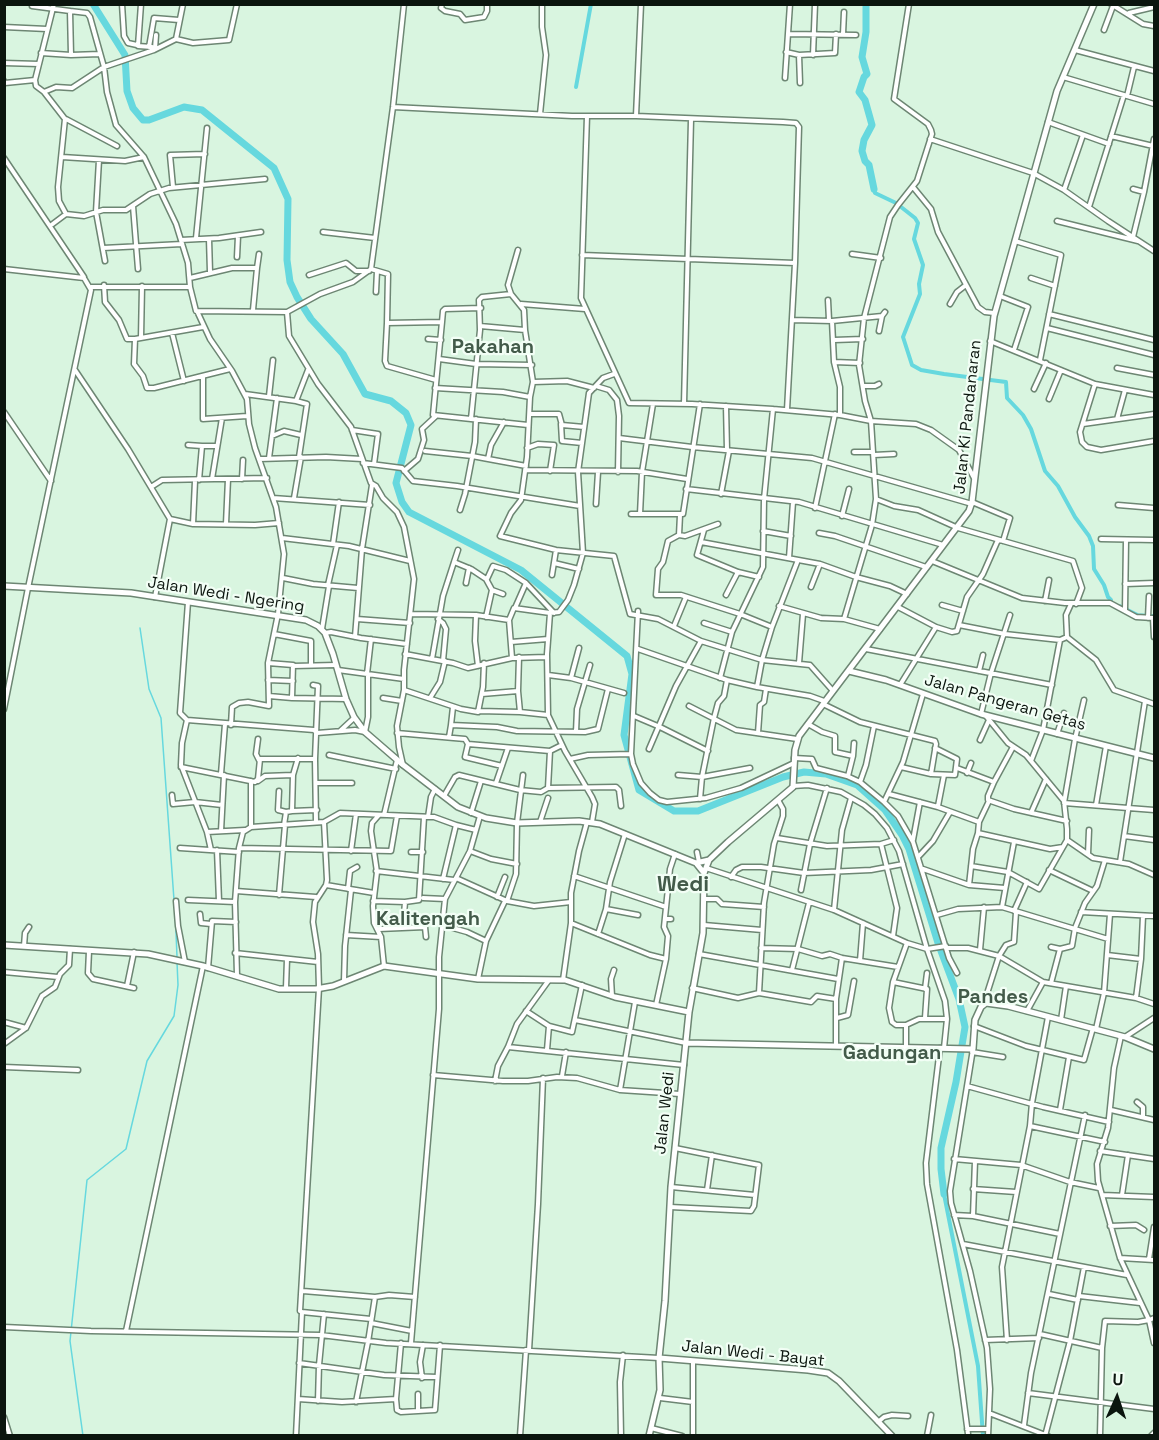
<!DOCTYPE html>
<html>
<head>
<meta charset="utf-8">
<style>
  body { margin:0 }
  #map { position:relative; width:1159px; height:1440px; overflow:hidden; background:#d9f5e0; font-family:"Space Grotesk",sans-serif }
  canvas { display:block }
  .frame { position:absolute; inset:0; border:6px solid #0b150e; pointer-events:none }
  .north { position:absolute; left:1087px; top:1368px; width:60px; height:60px; -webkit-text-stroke:4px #f2fef5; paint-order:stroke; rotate:3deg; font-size:16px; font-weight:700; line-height:24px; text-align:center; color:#0b150e }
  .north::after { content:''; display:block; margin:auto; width:21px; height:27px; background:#0b150e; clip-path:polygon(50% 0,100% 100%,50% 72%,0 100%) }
</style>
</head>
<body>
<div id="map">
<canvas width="1159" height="1440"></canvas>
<div class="frame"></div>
<div class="north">U</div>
</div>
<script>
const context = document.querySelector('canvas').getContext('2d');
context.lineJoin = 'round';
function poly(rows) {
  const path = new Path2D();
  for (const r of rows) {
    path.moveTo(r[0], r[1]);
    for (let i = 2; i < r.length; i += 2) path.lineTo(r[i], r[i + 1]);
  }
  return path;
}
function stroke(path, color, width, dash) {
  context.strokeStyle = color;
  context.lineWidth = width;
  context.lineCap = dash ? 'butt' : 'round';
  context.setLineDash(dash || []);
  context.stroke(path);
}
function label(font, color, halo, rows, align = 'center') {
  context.font = font + ' "Space Grotesk",sans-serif';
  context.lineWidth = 4.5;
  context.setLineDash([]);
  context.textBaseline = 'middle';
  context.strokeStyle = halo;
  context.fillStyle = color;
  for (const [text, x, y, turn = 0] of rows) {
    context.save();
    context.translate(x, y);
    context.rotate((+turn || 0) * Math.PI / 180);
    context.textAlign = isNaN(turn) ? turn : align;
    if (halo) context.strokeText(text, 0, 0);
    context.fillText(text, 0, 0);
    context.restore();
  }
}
const stream = poly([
  [1120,605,1138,614,1154,615],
  [140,628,149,689,161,718,174,900],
  [175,908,177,957],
  [83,1436,70,1341,87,1180,126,1149,147,1061,174,1016,178,985,177,962]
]);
const canal = poly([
  [576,87,591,4],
  [874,189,875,193,896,203,915,218,918,223,914,239,923,265,919,284,920,294,903,337,912,365,921,370,944,374,1006,382,1007,398,1023,415,1031,429,1045,471,1058,486,1075,517,1089,536,1093,546,1094,569,1104,585,1108,597,1111,600],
  [944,1194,978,1366,983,1436]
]);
const river = poly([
  [93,4,125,55,127,91,133,108,143,120,149,120,184,107,202,110,274,168,288,199,287,260,290,282,297,297,311,319,343,354,365,394,391,401,406,413,411,425,396,483,402,502,409,512,521,570,627,656,632,674,624,735,639,790,674,811,698,811,783,777,804,772,826,774,857,785,885,810,902,835,909,849,938,943,959,999,965,1027,956,1082,941,1148,941,1169,944,1194],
  [866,4,866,32,862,57,867,74,864,77,859,92,865,100,872,125,864,140,862,151,865,161,869,165,874,189]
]);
const street = poly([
  [54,4,35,80,36,86,44,92,65,119,58,187,59,201,66,214],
  [122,4,124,36,128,43,137,45],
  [141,4,138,46,152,47,154,50],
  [442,4,441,8,445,11,460,14,465,20,484,17,487,11,487,4],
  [641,4,636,116,783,122,796,123,799,127,795,263,787,410],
  [1111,4,1143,24,1154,26],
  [32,6,70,11,71,55,41,53],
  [1129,13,1154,7],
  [4,27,47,29],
  [1104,30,1113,6],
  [789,34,856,35],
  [843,34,844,12],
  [176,39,183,4],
  [149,47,154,18,179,20],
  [155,49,156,35],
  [1075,50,1154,71],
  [786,52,799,55,835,53,836,34],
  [71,55,100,54],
  [799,55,800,83],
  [813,55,815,4],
  [4,63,39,64],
  [1063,77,1154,104],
  [785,78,790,4],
  [4,81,5,83,35,80],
  [44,92,56,87,72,88,104,67,90,17,87,13,70,11],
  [1127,96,1134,67],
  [393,107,572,116,636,116],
  [540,114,546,55,542,27,542,4],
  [587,116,581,298,629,403,692,404,773,409,840,415,871,421,916,424,931,430,959,450,974,478],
  [66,119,117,146],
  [1048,122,1109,144],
  [1111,136,1153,146],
  [930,139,1033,173,1064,190,1108,221,1154,251],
  [62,157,125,161,144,157],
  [4,158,84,277],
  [99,160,96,212,105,261],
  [173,187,170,155,205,154],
  [913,187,931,209,938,232,978,307,985,312,994,313],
  [1133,189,1144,192],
  [1064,190,1083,135],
  [133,206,138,269],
  [1089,207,1124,95],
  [1057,221,1138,241],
  [50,226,66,214,84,216,103,210,126,210,150,194,169,188,265,179],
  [323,232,375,238],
  [1133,237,1144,192,1154,139],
  [196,238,207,128],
  [209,239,210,272],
  [181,240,219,238,261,232],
  [1015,241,1061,255,1040,360],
  [103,248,182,244],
  [518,250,508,285,511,294,524,310,525,330,533,382,530,397,527,457,521,500,511,513,500,536,556,550,614,556,630,614,658,619,701,641,676,686,649,749],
  [852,254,881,258],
  [582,255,795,263],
  [237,257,238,236],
  [257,268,259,254],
  [4,269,84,278,91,290,28,588,4,709],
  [371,269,388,274,387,323,442,322,433,415,528,425],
  [309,275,346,263,356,271,369,271],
  [190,278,232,268,257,268,253,310],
  [1031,278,1055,286],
  [104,285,105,302,119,320,127,339,135,339,203,327],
  [91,287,190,287,196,311,287,312,289,336,318,384,351,427,371,483,376,486,383,498,397,512,404,527,414,579,404,670,404,690,397,726,399,747,403,765],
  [190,287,188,263,176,224,144,157,116,125,107,92,104,67,154,50,176,39,193,43,229,40,237,4],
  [376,292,377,271],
  [1000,296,1028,307,1014,350],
  [828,300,829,320],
  [521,304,585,309],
  [950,304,957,292,966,285],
  [197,311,210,339,232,371,247,399,249,424,255,448,276,507,284,554,278,614,268,663,269,706,248,702,239,703,232,707,231,725],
  [287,312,320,294,353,282,371,269,393,107,404,4],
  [1049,314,1154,340],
  [792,320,832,321,882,316,885,312],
  [832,321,834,362,840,387,840,415],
  [442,322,443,311,445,309,481,308],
  [387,323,385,361,387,366,436,380],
  [480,326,525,330],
  [1047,328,1154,355],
  [879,331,882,316],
  [172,333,184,381],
  [141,338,142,286],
  [135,339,134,364,143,376,147,388,154,388,230,369],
  [428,339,441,340],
  [834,340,863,339],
  [990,341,1095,384,1080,432,1082,442,1087,447,1101,450,1154,441],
  [439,359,476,364,532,365],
  [834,362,860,363],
  [1117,368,1154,375],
  [75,370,128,449,170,519,155,597],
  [203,376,203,419,247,416],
  [533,382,567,381,594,388],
  [1095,384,1154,395],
  [596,386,609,390,617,400,619,416,618,472],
  [863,386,875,386,879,384],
  [435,388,503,392,530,397],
  [1034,389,1046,363],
  [245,394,296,401],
  [269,396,273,360],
  [1049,399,1061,370],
  [684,404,691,120],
  [726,406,727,450],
  [4,412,51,481],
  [530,414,559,414,562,425,584,427],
  [471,419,480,330,479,300,482,297,511,294],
  [1117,419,1125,390],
  [561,424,562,441,582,443],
  [1083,424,1154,414],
  [352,430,378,434,374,464],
  [272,436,284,431,301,435],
  [619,438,692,447,812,458,972,504],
  [188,445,202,446,199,480],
  [202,446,217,446],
  [527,448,538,444,554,445,550,471],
  [425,451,472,456,526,466],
  [854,452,873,452],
  [874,455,894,454],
  [299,457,307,404,296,401,308,370],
  [269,458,277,398],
  [259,459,326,457,362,459],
  [488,459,491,445,504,422],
  [363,463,402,468,413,481,457,486,580,506],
  [525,470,637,471,687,479],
  [404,471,418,459,424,440,422,429,436,416],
  [212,479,222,418],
  [242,479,243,460],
  [151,487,162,480,267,478],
  [686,489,799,502,943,545],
  [721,494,729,451],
  [273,498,370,505],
  [294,498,301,457],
  [876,499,894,506,918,510,958,528,1073,561,1082,588,1076,604],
  [972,502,1010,518,1003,541],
  [596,504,598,472],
  [1118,505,1154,508],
  [815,508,835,414],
  [460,510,465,494,475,442,476,419],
  [631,514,683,514,700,404],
  [640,514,642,472,653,404],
  [680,515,679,535,668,541,663,562,658,569,656,595,681,595,740,614,772,627],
  [842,516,849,489],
  [170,519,193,524,255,525,279,523],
  [193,524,195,481],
  [226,524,228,479],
  [704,530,697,555,738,572,759,577],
  [763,531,791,536],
  [819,533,835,536,926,567],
  [679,535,685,536,718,524],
  [282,538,349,546,410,561],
  [1101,539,1154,540],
  [701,542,820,564,856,577,890,586,907,594],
  [333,544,339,502],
  [789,558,793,502],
  [932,561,1022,598,1065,603,1110,603,1136,617,1154,618],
  [454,562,458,550],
  [554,563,579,569],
  [552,575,556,550],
  [283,578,313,584,358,588],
  [487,579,493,566,506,570,526,583,554,613],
  [466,583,469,568],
  [1125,584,1154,583],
  [328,585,337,545],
  [811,587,820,564],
  [726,595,738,572],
  [1045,601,1049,580],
  [188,602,180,713,187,720,314,730,317,733,355,730,365,732,368,717,368,675],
  [942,605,963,611],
  [779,606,821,618,844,619,880,629],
  [898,607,936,627,952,632,957,631,967,597,983,574,998,540],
  [515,608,526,583],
  [1125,610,1126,540],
  [638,611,631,754,633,764,641,783,650,793,659,800,667,802,706,798,741,788,794,763],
  [550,613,547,654,548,715,565,751,592,797,595,804,592,822],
  [411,614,476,615,509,620,514,608,550,613,559,612,568,600,574,585,583,553,578,472,589,393,603,378,614,374],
  [476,615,475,641,478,666],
  [486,617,492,590],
  [1148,618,1149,596],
  [1153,618,1154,637],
  [357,619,410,623],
  [438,619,443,623,446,629,443,661],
  [844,619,872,525,876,499,871,421,865,401,859,365,864,318,890,217,898,205,917,181,932,134,931,130,928,124,894,99,909,4],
  [509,620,512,658],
  [704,623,732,632],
  [959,625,1005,634,1060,640],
  [674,626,686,597],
  [322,629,329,586],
  [325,633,331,632,361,638,407,644],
  [274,634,311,641,311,665],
  [355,637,362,549,372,485],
  [1067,637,1096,660,1114,690,1154,704],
  [701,641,762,660,810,665,833,691],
  [511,642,548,639],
  [579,648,571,678,624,693],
  [638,649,727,680,757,687,810,696,824,701],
  [866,649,1052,685],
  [405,654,453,663,468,668,512,658,547,657],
  [432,659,443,596,454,562,471,569,486,579,492,590,503,594],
  [268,663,293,665,292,698,346,699],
  [799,663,803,614],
  [293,666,336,665],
  [338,670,404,679],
  [979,671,983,655],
  [367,674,371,639],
  [548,675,571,678],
  [720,678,732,632,763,567,764,499,773,409],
  [268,680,293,681],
  [900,685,936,627],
  [757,687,762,660,772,627,798,560],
  [404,690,461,709,478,712,483,687,484,663],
  [518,691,519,657],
  [482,694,518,691,520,712,548,715],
  [923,694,903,762,884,802,898,816,913,842,949,958,957,973],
  [269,696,292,698],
  [383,698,402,701],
  [430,698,440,682,445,661],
  [1084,700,1075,739,1064,803,1154,810],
  [823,704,860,722,935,741,936,744,931,774],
  [689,706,736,730,797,739],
  [453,707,451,725,497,727,517,731,585,732,598,729,608,689],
  [479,711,520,712],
  [981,714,991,673,1010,615],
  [634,716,660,727,708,751],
  [187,720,182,743,181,765,207,832,211,850],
  [808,724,822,732,835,736,835,752,853,756,848,776],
  [340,731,354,718],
  [576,732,577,709,590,665],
  [397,733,465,739,468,744,465,757,502,766],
  [758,733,760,705,764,702,766,689],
  [1057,734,1064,713],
  [449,737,451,725],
  [258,739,256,754,259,760],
  [980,740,989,720],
  [468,744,550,751],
  [1013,747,994,782,988,796,988,800,1014,809,1067,821],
  [329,755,396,769],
  [853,756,854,743],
  [794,758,812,759,816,768,847,776,860,782,866,765,874,726],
  [315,759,316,822],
  [570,759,588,755,631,754],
  [1031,761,1043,730,1060,640,1067,637,1066,615,1071,604],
  [181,767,255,782,258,779,260,759,315,759,318,686,313,685],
  [901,767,931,774,955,775,957,759,935,748],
  [957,768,994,782],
  [967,773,971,763],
  [221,774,225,724],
  [678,775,702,777,750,768],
  [258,781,265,776,293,775],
  [860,782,884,802],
  [317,783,352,783],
  [496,783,508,748],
  [793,786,808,785,841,792,864,805,875,814,887,828,899,851,927,949,946,946],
  [548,788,616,787,619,790,621,806],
  [279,791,278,810,286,812],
  [889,794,938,807,979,822,978,833,1050,849,1063,847,1067,840,1067,829,1064,801,1026,755,1008,743,986,716],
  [172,795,173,804,195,802,222,805],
  [444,796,455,777,459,775,520,790,541,792,548,788,550,751,562,745],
  [700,799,702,777,714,718,718,703,724,696,727,680],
  [1096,805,1106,746],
  [938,806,944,775],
  [292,811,317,810],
  [471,813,481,781],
  [1031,813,1046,779],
  [379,815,372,823,371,831,377,872,373,906,374,923,381,937,384,966],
  [384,815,397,760],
  [428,817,431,797,435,789],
  [324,822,340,813,434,817,456,825,443,879],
  [540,822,548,798],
  [979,822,989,801],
  [284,825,286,812,292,811,293,775,298,758],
  [456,825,476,830],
  [251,827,251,781],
  [221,831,224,775],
  [207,832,245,830],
  [1124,836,1154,840],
  [777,838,827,846,881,844,897,908,893,936],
  [913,840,920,802],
  [1067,840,1093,858,1129,864,1154,875],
  [881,844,894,840],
  [180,848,239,852],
  [239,848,391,851,397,816],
  [217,850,219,901],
  [351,851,356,814],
  [470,851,491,859,517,864],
  [411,852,423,852],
  [697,852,699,862],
  [1088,854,1089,830],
  [919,856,933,841,950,812],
  [1120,862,1145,701],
  [971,866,1008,872,1039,889,1063,847],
  [706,868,834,910,907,943,927,949,945,1001,947,1019,944,1048],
  [923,869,969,885,1005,888],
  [1049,870,1093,891],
  [376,871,454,880],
  [574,876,666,907],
  [731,877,736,870,742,867,761,867,804,873,871,870,903,864],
  [456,878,507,901,534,906,571,902],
  [326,885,374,893],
  [969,885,973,849,978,833],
  [348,889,350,871,357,867],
  [801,890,810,844,827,788],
  [236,891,316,897],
  [279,895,285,825],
  [497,897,505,877],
  [423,898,445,899],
  [704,899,717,899,722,904,764,907],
  [188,900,235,902],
  [176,901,178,926,185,962],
  [373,901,405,902,419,900,424,817],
  [507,901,516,874,517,823,523,775],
  [1002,907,1014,842],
  [606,909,638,915],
  [834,910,842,830,851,798],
  [1014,911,1027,882],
  [1081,912,1154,916],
  [200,914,201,923,211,924],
  [937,915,958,909,1002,907,1108,939],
  [665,919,671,919],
  [571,923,650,955,666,959],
  [442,925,467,932,486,941],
  [704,925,762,930],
  [403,928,405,902],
  [379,929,425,927,426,937],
  [598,934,606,909,610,882,625,834],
  [346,935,381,937],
  [907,943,893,982,889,1008,892,1022,896,1025,906,1025,919,1019,947,1019],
  [24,946,25,933,29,927],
  [1051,947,1060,949],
  [761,948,798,949,822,956,830,954,842,958,898,967],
  [946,948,968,948,999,956,1043,982,1136,998,1154,1004],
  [980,950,984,907],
  [89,951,88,973,93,979,134,988],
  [235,953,318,962],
  [699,954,838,979],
  [1107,955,1141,959],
  [860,961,863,923],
  [208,968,212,921,236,922],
  [792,970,809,903],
  [4,972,58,977],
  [237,975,235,902,239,848,243,832,251,827,324,822,327,880,326,885,315,902,313,922,318,954,319,988,300,1311,302,1312,296,1436],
  [478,979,486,941,505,901],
  [563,980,571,923,571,893,579,851,587,822],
  [344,981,345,946,351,890],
  [893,982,927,989,925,1018],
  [1051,983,1060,949,1072,946,1075,928,1085,903,1097,886,1105,860],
  [127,986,134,952],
  [286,988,287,959],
  [692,988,738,998,759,993,764,903,774,844,783,816,783,809,778,800],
  [925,989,927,973],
  [759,993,811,1002,817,996,836,999],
  [612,996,611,979,614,970],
  [1136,998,1141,959,1143,916],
  [984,1003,999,956,1006,945,1014,942,1016,912],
  [656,1005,666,959,668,936,664,927,670,869,675,854],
  [526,1011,549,1026,572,1032,582,985],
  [1027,1011,1043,982],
  [837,1018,848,1015,854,981],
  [575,1020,686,1043],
  [1061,1020,1066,986],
  [4,1022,26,1028],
  [974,1026,1026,1046,1084,1060,1093,1028],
  [1096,1029,1104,993,1110,914],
  [1121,1036,1114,1068,1108,1128,1097,1164,1098,1181,1120,1258,1149,1320,1154,1318],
  [1125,1037,1154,1018],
  [4,1044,26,1028,42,996,55,987,60,974,69,965,70,949],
  [836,1046,836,999,842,958],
  [508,1047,684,1065],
  [906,1047,906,1025],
  [940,1048,926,1163,927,1184,957,1350,968,1434],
  [973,1049,950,1191,951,1203,970,1271,987,1348,990,1389,988,1436],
  [547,1050,549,1026],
  [972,1052,1003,1057],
  [4,1067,78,1070],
  [433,1075,503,1081,528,1081,557,1077,577,1078,620,1090,680,1094],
  [562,1076,566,1052],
  [495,1081,498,1066,508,1047,517,1024,549,980],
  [967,1086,1043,1107,1109,1122],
  [620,1090,635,1002],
  [1137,1102,1143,1107,1143,1117],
  [1060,1110,1069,1057],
  [1111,1110,1154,1120],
  [1030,1126,1105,1142],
  [1100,1151,1154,1159],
  [954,1159,1021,1165,1070,1182,1099,1188],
  [671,1187,755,1195],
  [973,1189,1016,1192],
  [707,1190,712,1155],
  [1102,1195,1154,1197],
  [1122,1195,1128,1155],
  [670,1207,751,1211,754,1206,759,1165,675,1148],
  [954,1215,973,1216,1060,1234],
  [973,1216,975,1161],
  [1110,1226,1136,1225,1144,1230],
  [963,1244,1127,1275],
  [1120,1258,1154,1260],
  [1149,1259,1154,1227],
  [303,1291,375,1297,389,1295,415,1297],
  [1049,1294,1078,1300],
  [1079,1296,1140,1303],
  [302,1312,371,1319],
  [371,1323,412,1331],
  [4,1327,91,1331,321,1335,386,1343,659,1358],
  [126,1331,203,966],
  [1040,1334,1102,1348],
  [985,1340,1039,1338],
  [1007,1340,1002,1267,1030,1126,1032,1103,1048,1017],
  [401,1343,396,1399,397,1410,401,1412,435,1410,440,1345],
  [411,1343,439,1009,439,957,445,899,470,851,480,816],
  [529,1350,538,1204,543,1078],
  [299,1363,384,1375,437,1377],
  [422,1378,420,1362,423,1345],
  [1028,1393,1154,1409],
  [418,1394,418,1410],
  [660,1398,693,1402],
  [298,1399,342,1402,396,1399],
  [318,1401,319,1365,324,1314],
  [356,1402,368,1342,375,1297],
  [989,1413,1048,1436],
  [4,1417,10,1436],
  [878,1422,884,1417,892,1415,908,1416],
  [1024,1425,1031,1373,1085,1115],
  [651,1428,682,1436],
  [967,1429,987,1429],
  [520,1436,526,1350],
  [621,1436,620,1382,623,1355],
  [693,1436,693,1361],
  [927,1436,931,1415],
  [1045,1436,1070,1341,1084,1267],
  [1100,1436,1102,1348,1105,1321,1138,1322,1149,1320,1154,1343],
  [1151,1436,1154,1433]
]);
const secondary = poly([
  [4,586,131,593,306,620,318,626,325,633,333,654,346,699,354,717,365,732,402,764,458,807,486,818,517,823,579,821,600,824,696,863,704,873],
  [849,671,886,680,981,714,1154,758],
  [709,860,728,842,793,787,795,750,799,736,969,511,972,502,994,316,1057,91,1094,4],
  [4,945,148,954,203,966,279,989,316,989,333,986,384,966,478,979,565,980,615,997,689,1012],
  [686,1043,973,1049,975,1020,981,1007,986,1003,1008,1006,1061,1020,1125,1037,1154,1049],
  [659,1358,808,1370,828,1373,839,1381,892,1436],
  [649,1436,660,1390,659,1358,665,1301,671,1187,689,1012,703,933,704,873,709,860,696,863]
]);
const streetNames = [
  ["Jalan Ki Pandanaran",968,417,-84],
  ["Jalan Wedi - Ngering",226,595,9],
  ["Jalan Pangeran Getas",1005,703,16],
  ["Jalan Wedi",665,1113,-84],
  ["Jalan Wedi - Bayat",753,1354,6]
];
const quarterNames = [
  ["Pakahan",493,348],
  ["Kalitengah",428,920],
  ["Pandes",993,998],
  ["Gadungan",892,1054]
];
const districtNames = [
  ["Wedi",683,885]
];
stroke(stream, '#66d8de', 1.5);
stroke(canal, '#66d8de', 4);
stroke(river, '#66d8de', 7);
stroke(street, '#6d8673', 7);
stroke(secondary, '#6d8673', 8);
stroke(street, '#fff', 4);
stroke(secondary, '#fff', 5);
label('16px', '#0b150e', '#f2fef5', streetNames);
label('bold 20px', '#435b4a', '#f2fef5', quarterNames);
label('bold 22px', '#435b4a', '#f2fef5', districtNames);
</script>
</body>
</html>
